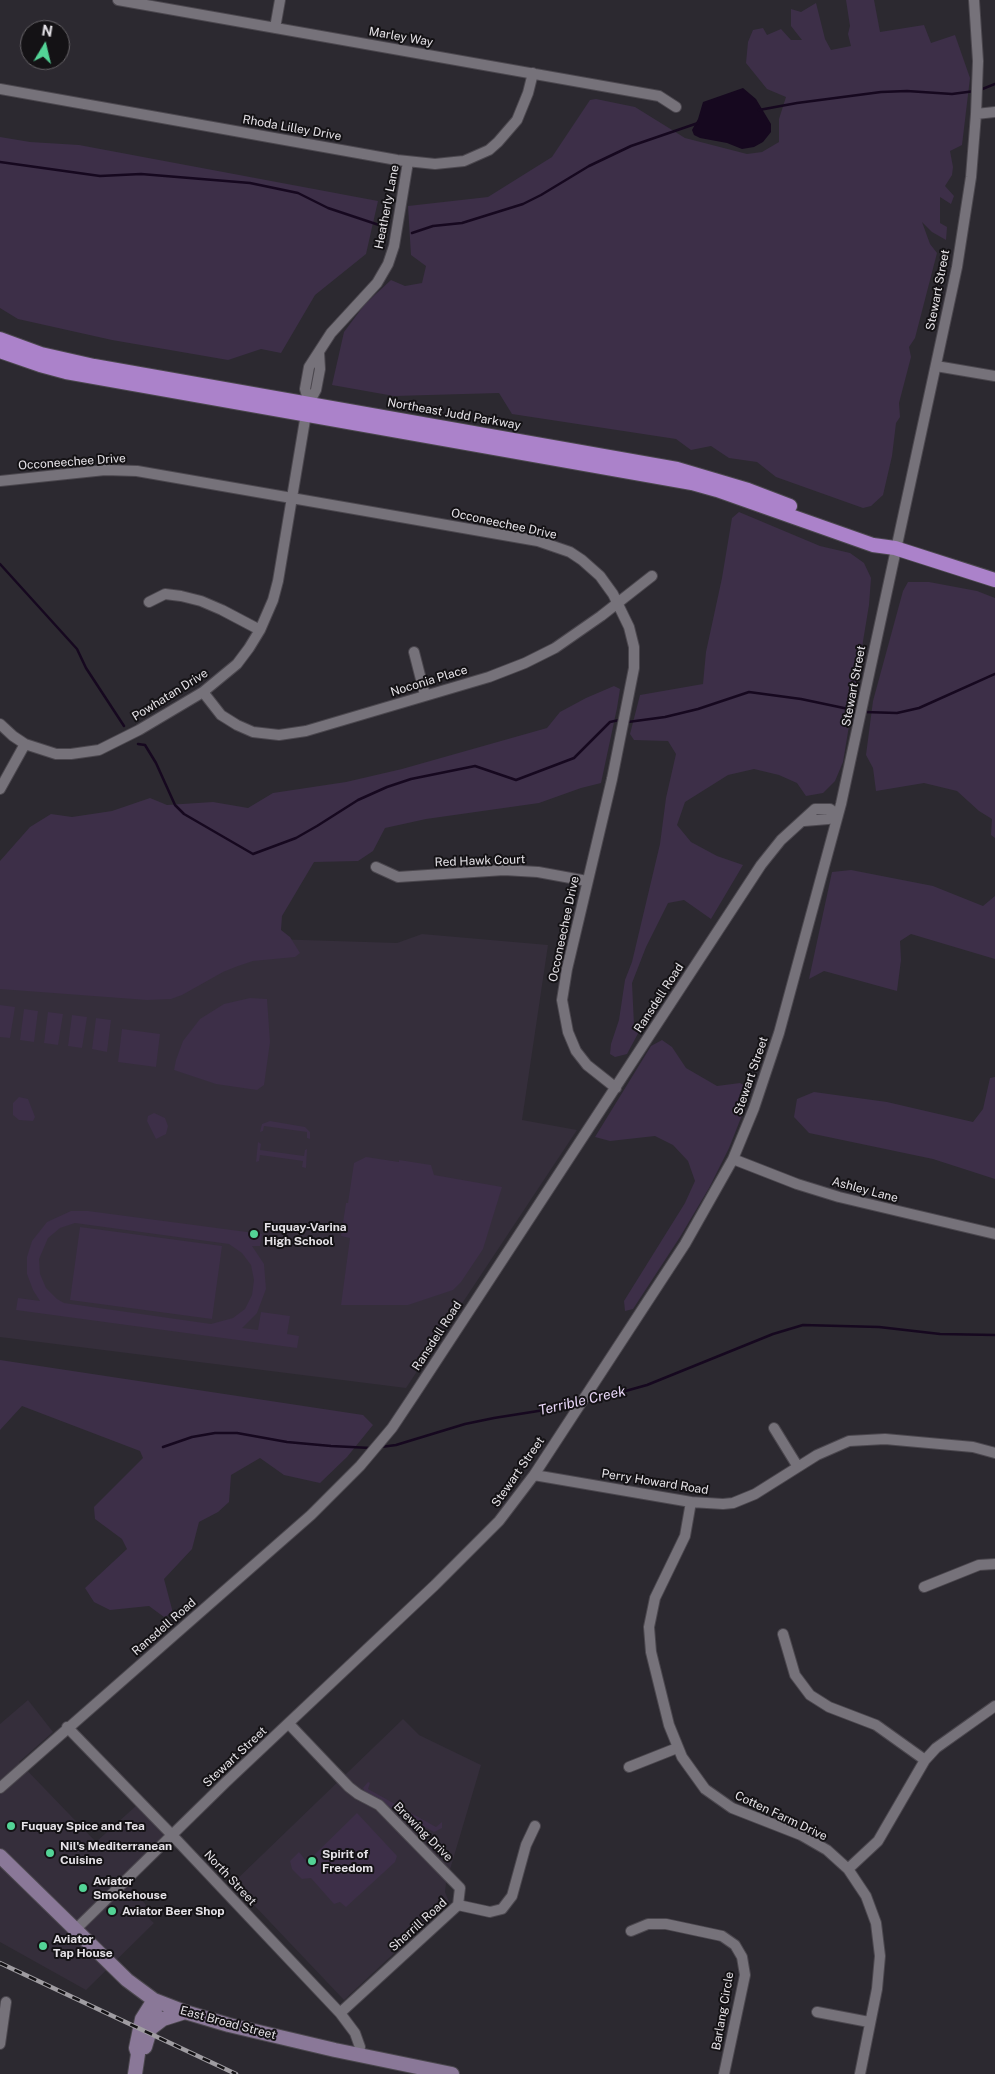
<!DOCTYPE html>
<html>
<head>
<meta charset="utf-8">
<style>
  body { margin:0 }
  #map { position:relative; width:995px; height:2074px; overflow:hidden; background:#2c2930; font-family:"Public Sans",sans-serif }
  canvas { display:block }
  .north { position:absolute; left:20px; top:20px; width:50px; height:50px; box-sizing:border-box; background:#141215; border:1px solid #686569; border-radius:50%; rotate:9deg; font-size:14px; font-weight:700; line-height:20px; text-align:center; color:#e5e2e7 }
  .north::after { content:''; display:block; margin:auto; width:18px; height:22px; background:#53d396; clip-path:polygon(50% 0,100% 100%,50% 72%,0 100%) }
</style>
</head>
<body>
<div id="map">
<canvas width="995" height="2074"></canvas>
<div class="north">N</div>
</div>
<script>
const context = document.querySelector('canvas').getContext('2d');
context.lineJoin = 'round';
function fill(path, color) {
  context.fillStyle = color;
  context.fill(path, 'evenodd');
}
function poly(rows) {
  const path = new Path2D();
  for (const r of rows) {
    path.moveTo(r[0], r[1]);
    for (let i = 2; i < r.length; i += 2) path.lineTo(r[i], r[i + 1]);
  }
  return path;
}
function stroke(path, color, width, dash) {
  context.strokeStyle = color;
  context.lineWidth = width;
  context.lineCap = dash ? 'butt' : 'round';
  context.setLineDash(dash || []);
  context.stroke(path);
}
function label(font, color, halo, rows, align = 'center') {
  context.font = font + ' "Public Sans",sans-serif';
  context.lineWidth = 4;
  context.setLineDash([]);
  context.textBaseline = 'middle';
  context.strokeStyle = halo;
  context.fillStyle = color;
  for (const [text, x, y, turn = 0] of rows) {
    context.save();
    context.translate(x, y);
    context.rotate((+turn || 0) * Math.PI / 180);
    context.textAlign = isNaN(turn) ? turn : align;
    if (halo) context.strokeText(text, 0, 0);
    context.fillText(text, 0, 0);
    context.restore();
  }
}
const built = poly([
  [422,934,548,945,522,1120,577,1130,406,1388,0,1337,0,985,272,939,397,943],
  [28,1700,53,1732,19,1762,96,1842,137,1805,166,1837,123,1878,146,1905,142,1912,154,1923,86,1990,0,1942,0,1724],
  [403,1719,419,1735,481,1765,446,1883,445,1892,449,1902,344,2000,233,1883]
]);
const green = poly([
  [846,0,874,0,880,32,924,25,931,43,955,35,970,78,962,145,950,151,953,167,952,175,945,186,954,196,951,204,940,197,940,223,947,227,946,240,932,232,922,222,930,244,937,253,915,338,909,347,911,357,899,403,900,417,896,423,892,456,883,495,871,506,863,508,776,477,757,462,729,458,711,446,691,450,676,439,512,414,499,393,394,396,332,385,344,332,365,304,391,280,405,286,422,283,426,266,411,255,408,206,488,197,552,157,590,100,596,99,635,107,685,138,747,154,762,152,779,142,779,119,786,97,767,89,746,63,748,42,753,30,763,28,767,35,781,29,791,40,802,40,791,26,791,9,801,12,816,3,825,39,831,50,851,46,848,34,850,26],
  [0,137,30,142,79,145,378,201,366,254,315,295,281,353,261,349,228,360,112,340,18,319,0,308],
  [739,512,820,546,850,553,864,563,871,578,869,605,843,762,835,781,823,793,806,796,797,783,779,775,754,769,728,775,685,802,677,825,691,842,717,856,743,865,711,919,684,900,668,903,646,947,632,983,634,1025,642,1026,627,1054,615,1057,610,1054,611,1044,619,1020,625,980,632,962,660,844,666,798,676,754,668,741,634,740,630,734,640,695,703,684,706,652,722,578,732,518],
  [908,582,929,582,977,591,995,598,995,838,991,835,992,819,979,811,957,791,924,783,876,791,873,768,866,755,873,701,903,591],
  [614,686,620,689,617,708,601,783,581,788,539,803,426,819,385,828,373,851,358,861,314,862,282,916,281,930,290,937,300,953,295,957,253,961,238,966,223,972,182,995,171,999,147,1000,0,989,0,861,30,827,51,814,72,817,112,811,150,798,167,805,213,802,248,808,273,793,346,782,402,769,547,728,560,712,586,698],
  [851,870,933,886,983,906,995,896,995,959,911,934,900,941,901,960,897,991,824,971,809,979,832,872],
  [250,998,267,999,270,1042,264,1085,257,1090,216,1084,174,1070,176,1060,183,1041,200,1019,224,1004],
  [0,1005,15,1007,10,1038,0,1037],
  [24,1009,38,1011,34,1042,20,1040],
  [48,1012,63,1014,58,1045,44,1043],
  [72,1015,87,1017,82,1048,68,1046],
  [96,1018,111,1020,107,1052,92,1049],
  [122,1029,160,1034,156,1067,118,1062],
  [662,1040,672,1047,686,1068,717,1086,740,1083,752,1090,729,1148,709,1188,680,1237,633,1309,625,1311,624,1301,685,1203,695,1181,688,1161,673,1145,655,1136,610,1141,595,1137,651,1046],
  [995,1077,995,1179,933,1159,809,1133,794,1117,797,1099,814,1092,887,1102,973,1122,983,1109,990,1078],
  [19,1097,28,1099,35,1117,33,1121,19,1120,13,1115,13,1103],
  [154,1113,165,1118,168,1126,166,1134,156,1139,147,1121,148,1116],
  [270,1121,305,1127,310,1132,310,1139,307,1138,307,1132,264,1126,263,1131,260,1132,262,1124],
  [258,1142,261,1144,260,1150,304,1156,305,1150,307,1149,306,1168,302,1167,303,1161,260,1155,259,1161,256,1162],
  [366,1157,399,1162,399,1160,431,1165,434,1175,502,1187,483,1249,461,1282,453,1290,408,1305,341,1305,350,1238,341,1236,346,1203,348,1203,354,1163],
  [71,1211,88,1211,262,1234,260,1246,252,1246,264,1264,266,1289,257,1313,242,1328,258,1330,261,1312,290,1316,287,1334,299,1336,297,1348,16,1310,18,1298,40,1301,33,1290,27,1274,27,1257,32,1241,47,1222],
  [75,1223,229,1244,242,1253,251,1265,254,1280,252,1295,245,1309,233,1318,211,1324,64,1303,57,1299,46,1288,40,1274,39,1259,48,1238,60,1228],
  [80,1227,222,1246,212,1319,70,1300],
  [0,1360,363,1415,373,1425,347,1457,320,1483,284,1475,260,1458,231,1475,229,1502,218,1512,199,1522,192,1549,164,1579,173,1613,164,1617,149,1606,110,1610,94,1602,85,1588,127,1549,122,1539,95,1519,94,1507,143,1458,140,1451,22,1406,0,1430],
  [368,1782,370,1783,368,1789,395,1804,398,1800,404,1801,402,1808,436,1827,442,1822,442,1828,434,1832,365,1793,363,1788],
  [357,1813,397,1856,395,1862,346,1907,340,1902,334,1904,311,1878,302,1879,292,1869,290,1861,299,1852,307,1862]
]);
const water = poly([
  [743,88,756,99,771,124,771,132,763,142,754,147,742,149,727,143,700,138,694,135,692,130,698,119,703,102]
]);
const stream = poly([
  [980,90,995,84],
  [759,110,797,103,881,92,907,91,952,94,975,91],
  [0,162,100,176,141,174,250,183,298,193,328,208,385,227],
  [412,233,433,226,462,223,523,204,541,195,589,166,631,146,698,123],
  [0,564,77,649,86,668,124,726],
  [864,712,897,713,919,708,995,674],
  [628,722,665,717,698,709,749,692,801,699,858,711],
  [138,744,145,745,156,763,175,805,184,814,253,854,296,838,317,826,358,800,387,787,411,779,475,766,516,780,574,758,610,722,619,720],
  [586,1402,647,1385,773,1334,803,1325,879,1327,940,1334,995,1335],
  [163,1447,192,1437,215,1433,237,1433,287,1442,331,1446,371,1448],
  [381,1447,396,1445,465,1424,494,1418,576,1405]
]);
const minor = poly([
  [118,0,659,96,676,107],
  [275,28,280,0],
  [0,89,397,160,435,164,464,161,489,150,498,142,517,120,528,93,533,73],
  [976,114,995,112],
  [936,366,995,376],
  [309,403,305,389,309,367,331,333,377,283,388,264,394,246,408,162],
  [0,481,105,470,137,471,538,541,570,552,582,560,600,576,613,594,629,627,634,647,634,668,612,779,567,969,562,1000,568,1032,576,1051,587,1065,616,1088],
  [149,602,165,594,181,596,201,601,222,610,260,630],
  [414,652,425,695],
  [203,692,221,715,237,725,253,732,279,735,306,731,489,677,525,663,555,648,601,616,652,576],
  [0,724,13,736,25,744,56,754,71,754,99,750,139,730,203,692,237,664,249,648,260,630,273,600,278,581,306,414,309,403,316,390,320,369,319,352],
  [0,789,25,744],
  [376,867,398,877,504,870,538,872,587,881],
  [733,1159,797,1184,839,1197,995,1234],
  [774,1428,798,1467],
  [534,1475,691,1502,723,1504,733,1503,755,1494,817,1455,849,1441,885,1439,973,1447,995,1453],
  [691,1502,685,1536,655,1598,649,1627,651,1652,669,1725,682,1757,705,1789,732,1808,801,1835,827,1850,848,1869,866,1896,876,1923,880,1956,877,1989,860,2074],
  [924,1587,979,1565,995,1564],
  [783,1634,795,1675,810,1695,829,1707,876,1725,925,1760],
  [289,1724,349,1787,358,1794,379,1805,460,1888,458,1905],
  [67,1727,171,1834,340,2013,355,2033,360,2047,358,2055],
  [629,1767,677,1748],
  [0,1788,311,1515,360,1466,392,1428,414,1395,761,865,781,840,815,809,830,809,838,815,828,819,804,821],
  [848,1869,878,1841,925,1760,936,1748,995,1706],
  [458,1905,490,1912,502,1909,512,1896,526,1845,535,1826],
  [75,1930,226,1782,435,1585,499,1521,534,1475,685,1244,733,1159,754,1108,779,1033,841,804,957,267,971,177,976,114,978,61,974,0],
  [631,1931,648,1924,666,1924,722,1936,735,1945,742,1957,745,1975,724,2074],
  [817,2012,869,2022],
  [340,2013,458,1905],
  [0,2044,6,2002]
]);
const secondary = poly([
  [0,1856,127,1980,154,2000,185,2012,229,2025,335,2050,452,2074],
  [150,2029,163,2019,185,2012],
  [145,2047,155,2013,154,2003],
  [135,2074,138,2054,136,2048,142,2019,154,2000]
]);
const trunk = poly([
  [0,339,41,354,94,366,677,469,748,490,790,506],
  [0,351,40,365,66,372,692,483,717,490,873,545,895,548,995,580]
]);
const rail = poly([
  [0,1963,236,2074]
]);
const markers = [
  [254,1234,5,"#53d396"],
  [11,1826,5,"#53d396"],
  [50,1853,5,"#53d396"],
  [312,1861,5,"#53d396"],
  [83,1888,5,"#53d396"],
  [112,1911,5,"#53d396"],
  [43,1946,5,"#53d396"]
];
const streetNames = [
  ["Marley Way",401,37,10],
  ["Rhoda Lilley Drive",292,128,10],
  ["Heatherly Lane",387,207,-79],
  ["Stewart Street",938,290,-79],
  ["Northeast Judd Parkway",454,414,10],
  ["Occoneechee Drive",72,462,-4],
  ["Occoneechee Drive",504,524,12],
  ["Noconia Place",429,681,-17],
  ["Stewart Street",854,686,-79],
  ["Powhatan Drive",170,695,-32],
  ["Red Hawk Court",480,861,-2],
  ["Occoneechee Drive",564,929,-78],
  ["Ransdell Road",659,998,-57],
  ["Stewart Street",751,1076,-71],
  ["Ashley Lane",865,1190,15],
  ["Ransdell Road",437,1336,-57],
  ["Stewart Street",518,1472,-55],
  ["Perry Howard Road",655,1482,9],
  ["Ransdell Road",164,1627,-41],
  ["Stewart Street",235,1757,-43],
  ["Cotten Farm Drive",781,1816,25],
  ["Brewing Drive",423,1832,45],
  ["North Street",230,1878,47],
  ["Sherrill Road",418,1925,-42],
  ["Barlang Circle",723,2011,-80],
  ["East Broad Street",228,2023,15]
];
const poiNames = [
  ["Fuquay-Varina",264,1227],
  ["High School",264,1241],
  ["Fuquay Spice and Tea",21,1826],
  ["Nil's Mediterranean",60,1846],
  ["Cuisine",60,1860],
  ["Spirit of",322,1854],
  ["Freedom",322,1868],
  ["Aviator",93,1881],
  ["Smokehouse",93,1895],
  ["Aviator Beer Shop",122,1911],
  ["Aviator",53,1939],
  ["Tap House",53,1953]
];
const waterNames = [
  ["Terrible Creek",582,1401,-13]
];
fill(built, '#352e3b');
fill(green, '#3d2f48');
fill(water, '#16081f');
stroke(stream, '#16081f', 2.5);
stroke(minor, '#4b474e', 12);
stroke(secondary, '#4b474e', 16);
stroke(trunk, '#4b474e', 16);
stroke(minor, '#76727a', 10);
stroke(secondary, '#8a7898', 14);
stroke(trunk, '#ab82ca', 14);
stroke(rail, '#9f9ca1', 4.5);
stroke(rail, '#141215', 2.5, [8]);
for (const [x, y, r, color] of markers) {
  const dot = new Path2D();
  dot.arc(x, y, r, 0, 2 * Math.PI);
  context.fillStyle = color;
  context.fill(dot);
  stroke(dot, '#141215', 2);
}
label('12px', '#e5e2e7', '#141215', streetNames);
label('bold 12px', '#e5e2e7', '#141215', poiNames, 'left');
label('italic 14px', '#e9d7f8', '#141215', waterNames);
</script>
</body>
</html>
